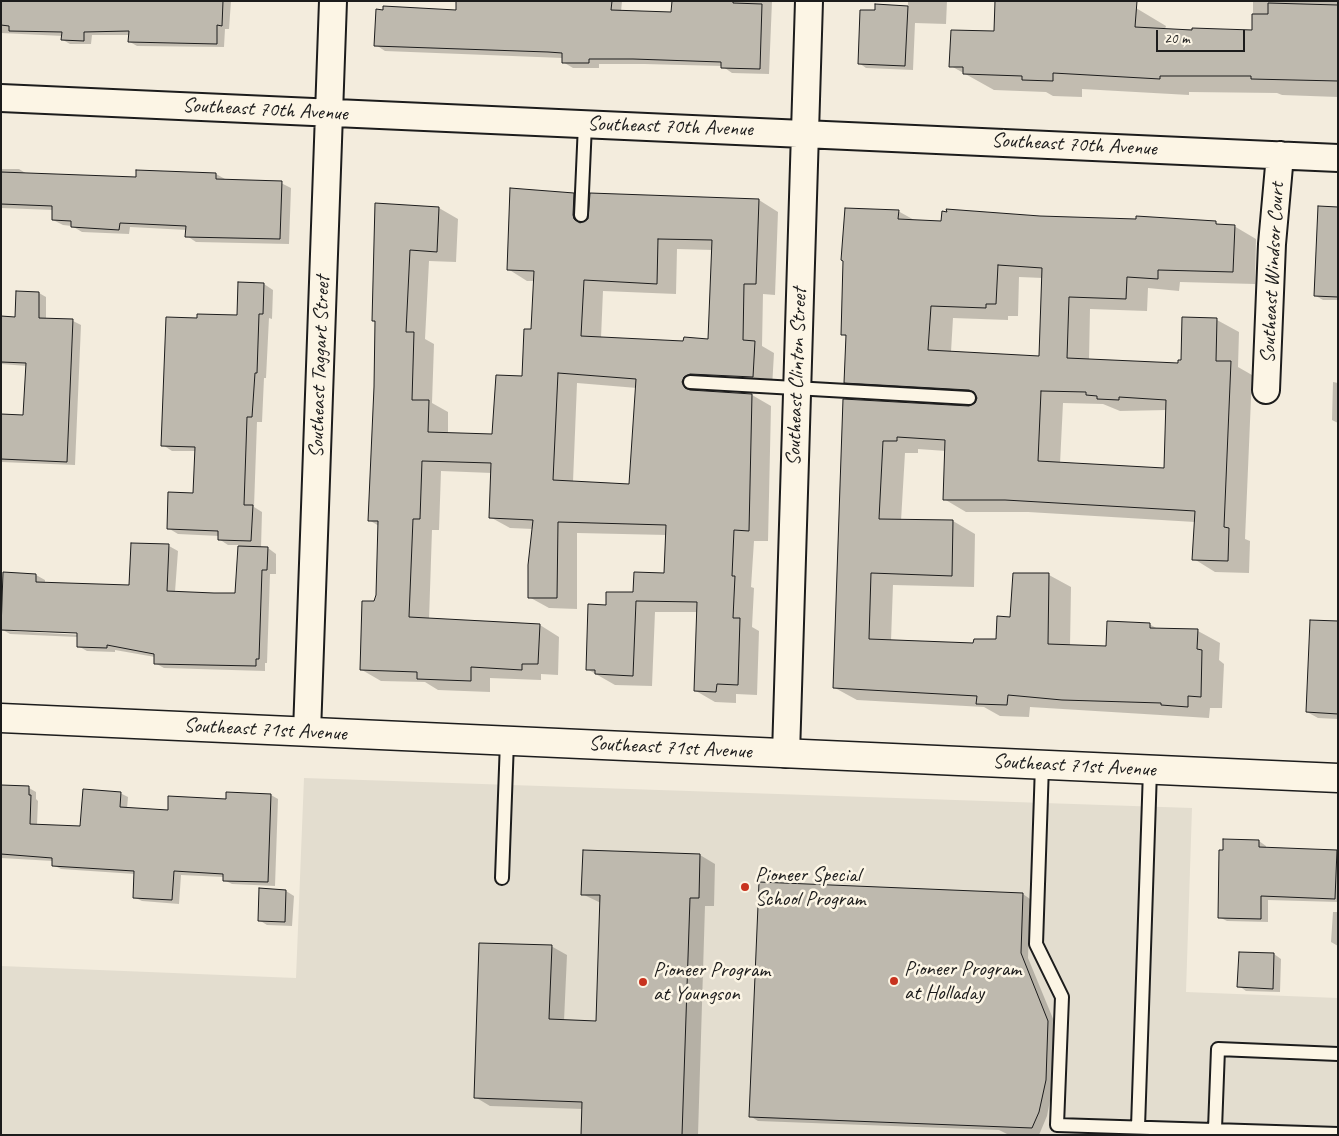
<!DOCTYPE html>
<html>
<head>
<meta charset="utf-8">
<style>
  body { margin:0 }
  #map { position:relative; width:1339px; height:1136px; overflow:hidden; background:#f3ecdd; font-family:Caveat,sans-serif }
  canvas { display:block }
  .frame { position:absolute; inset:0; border:2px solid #1c1c1c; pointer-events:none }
  .scale { position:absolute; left:1156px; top:30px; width:89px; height:22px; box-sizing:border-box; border:2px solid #1c1c1c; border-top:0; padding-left:6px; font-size:15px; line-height:18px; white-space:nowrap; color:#1c1c1c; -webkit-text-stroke:4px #fcf5e5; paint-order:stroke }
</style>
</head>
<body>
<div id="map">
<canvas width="1339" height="1136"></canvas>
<div class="frame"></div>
<div class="scale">20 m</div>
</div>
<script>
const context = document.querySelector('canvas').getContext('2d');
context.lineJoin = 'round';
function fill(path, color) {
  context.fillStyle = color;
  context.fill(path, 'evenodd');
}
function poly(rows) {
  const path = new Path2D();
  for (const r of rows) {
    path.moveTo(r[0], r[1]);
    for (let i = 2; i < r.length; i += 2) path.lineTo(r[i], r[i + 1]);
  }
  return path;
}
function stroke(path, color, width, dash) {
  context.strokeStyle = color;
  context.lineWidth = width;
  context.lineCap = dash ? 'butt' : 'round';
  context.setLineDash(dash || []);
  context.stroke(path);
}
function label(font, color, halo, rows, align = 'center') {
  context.font = font + ' Caveat,sans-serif';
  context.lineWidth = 5;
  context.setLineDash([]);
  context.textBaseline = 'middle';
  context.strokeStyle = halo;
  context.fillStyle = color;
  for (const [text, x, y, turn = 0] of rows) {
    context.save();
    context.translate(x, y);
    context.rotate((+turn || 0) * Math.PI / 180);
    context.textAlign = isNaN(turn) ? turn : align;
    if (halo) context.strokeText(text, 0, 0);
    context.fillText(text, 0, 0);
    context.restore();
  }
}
const built = poly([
  [304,778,1192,808,1186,992,1338,998,1338,1135,1,1135,1,966,296,978]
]);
const shadow = poly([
  [1,1,231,1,229,29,225,29,224,47,137,46,130,42,130,35,92,35,91,44,70,44,63,40,63,36,1,33],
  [492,1,622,1,621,12,672,14,673,1,772,1,769,74,732,73,722,66,644,64,599,64,599,68,573,68,563,62,563,58,385,51,376,45,457,11],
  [908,1,947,1,946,24,915,23,913,70,866,68,859,63,876,5,908,7],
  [1253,1,1338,1,1338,97,1282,95,1277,93,1189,92,1189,95,1082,89,1082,97,1053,96,1046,92,994,90,951,66,995,33,1136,8,1166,26,1165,29,1253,31],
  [1,169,19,169,27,174,137,178,216,174,225,179,281,183,291,188,289,244,196,242,187,236,187,230,130,227,129,234,82,232,72,226,63,225,53,220,53,210,1,208],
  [573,194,591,204,759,200,778,212,775,295,763,294,762,346,774,353,772,388,703,388,702,392,752,395,771,406,768,541,754,541,751,587,754,588,752,627,759,631,757,695,736,694,736,703,715,702,696,691,698,612,655,612,652,686,615,685,587,669,607,606,635,594,665,575,667,535,577,533,577,609,549,608,529,597,533,529,510,528,490,517,492,473,441,471,439,530,432,530,429,620,540,625,559,637,558,675,541,674,541,680,490,678,490,692,438,690,425,682,381,681,362,670,377,595,379,526,369,520,375,387,376,323,373,321,376,204,439,208,458,219,456,262,429,261,425,339,434,344,432,403,448,412,448,433,493,435,523,378,532,330,535,281,527,281,508,269],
  [677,249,713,250,709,340,685,342,601,338,603,291,676,294],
  [577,383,637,388,630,485,573,482],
  [898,211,916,221,942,223,1040,217,1215,223,1221,226,1234,226,1256,239,1255,284,1180,282,1179,291,1148,288,1147,311,1090,309,1089,360,1179,364,1182,361,1183,319,1217,320,1239,332,1238,367,1252,375,1245,539,1250,541,1249,573,1215,572,1194,559,1195,522,1028,512,966,512,944,499,946,451,918,449,918,453,905,453,901,521,953,521,975,534,974,587,893,585,891,641,975,644,998,641,1011,618,1014,574,1049,575,1071,587,1070,646,1107,648,1149,624,1158,629,1198,631,1220,643,1219,660,1224,664,1222,708,1210,708,1209,718,1030,707,1029,717,1000,716,984,707,857,700,835,688,844,400,969,407,977,401,867,395,845,382,847,337,842,334],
  [1019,277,1043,278,1040,358,951,352,953,318,1008,320,1008,316,1018,316],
  [1063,403,1103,404,1120,411,1167,410,1166,469,1060,464],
  [1338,230,1338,300,1323,300,1316,296],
  [239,283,264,284,273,290,272,319,269,318,266,378,264,378,262,422,257,422,254,507,262,512,261,548,268,548,276,554,276,574,270,574,267,663,265,663,265,671,164,668,155,663,155,657,115,650,115,652,87,651,78,646,78,637,10,634,1,629,4,573,36,575,45,580,45,583,131,586,169,546,178,551,175,592,236,594,239,545,228,545,219,539,219,536,178,534,168,528,194,494,196,451,172,451,163,445,198,319,238,317],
  [9,629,84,632,83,635,9,631],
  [39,293,46,297,46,319,73,321,81,325,75,465,1,462,1,415,25,416,27,366,1,364,1,317,16,318],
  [1333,382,1338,383,1338,423,1332,420],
  [1338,622,1338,719,1318,718,1307,712],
  [1,786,29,788,36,792,36,799,38,801,37,825,81,827,120,793,128,797,127,809,169,811,271,795,278,799,275,886,232,884,224,880,224,877,181,875,179,904,142,901,134,897,135,874,61,869,53,865,53,861,1,858],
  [1259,841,1266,846,1266,848,1338,852,1338,902,1268,900,1268,922,1227,921,1219,917],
  [584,851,700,855,715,864,714,906,705,906,698,1135,582,1135,583,1109,490,1106,475,1097,551,946,567,955,564,1021,597,1022,601,903,582,894],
  [260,890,286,891,294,896,292,926,267,925,259,920],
  [1023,894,1030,899,1028,958,1056,1026,1053,1085,1047,1116,1039,1135,1009,1135,999,1130,758,1121,750,1116],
  [1333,912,1338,912,1338,946,1331,942],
  [1274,954,1281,959,1280,992,1246,991,1239,986]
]);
const building = poly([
  [1,1,223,1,222,26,217,25,217,44,128,42,129,31,84,32,84,41,61,40,62,32,9,31,9,26,1,25,1,1],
  [456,1,612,1,611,10,671,12,672,1,733,1,733,3,762,4,760,69,721,68,721,62,633,59,589,59,589,63,562,63,562,53,548,52,374,46,376,9,383,10,383,6,456,10,456,1],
  [995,1,1137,1,1135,27,1192,30,1192,28,1252,30,1252,14,1268,14,1268,3,1338,5,1338,81,1251,79,1251,76,1160,76,1160,79,1053,73,1053,81,1022,80,1022,76,963,74,963,67,949,67,951,30,994,31,995,1],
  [875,4,908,6,905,66,858,64,860,10,875,10,875,4],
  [136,170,216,173,216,179,282,181,280,239,185,237,186,226,120,223,119,230,71,227,71,221,52,220,52,206,1,204,1,172,136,177,136,170],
  [510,188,574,193,573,215,574,219,580,223,588,219,590,193,759,199,756,284,744,284,743,340,755,341,753,377,690,374,684,377,682,382,685,388,690,390,752,394,749,531,734,530,732,576,735,576,733,618,740,618,738,685,717,684,716,692,694,691,697,602,636,601,633,676,595,674,595,670,586,670,588,604,606,605,606,592,633,592,634,572,664,573,666,525,558,522,557,598,528,598,528,565,533,520,489,518,491,463,422,461,420,519,413,519,409,617,540,624,538,664,522,664,522,670,471,667,471,681,417,679,417,672,360,670,362,601,374,601,376,595,378,521,368,521,374,387,375,321,372,321,375,203,439,207,437,252,410,250,406,332,414,332,412,400,429,400,428,432,492,434,496,375,522,376,524,329,531,329,534,271,507,270,510,188],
  [658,239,712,240,708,339,684,337,683,341,581,336,584,280,657,284,658,239],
  [558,373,636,379,629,484,553,480,558,373],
  [1318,206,1338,207,1338,297,1314,296,1318,206],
  [845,208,899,210,898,219,941,221,942,211,947,212,946,209,1040,216,1136,219,1136,216,1216,221,1216,224,1235,225,1233,272,1158,270,1158,279,1127,277,1126,299,1069,297,1067,358,1178,363,1178,360,1181,360,1182,317,1217,318,1216,361,1231,361,1224,527,1229,528,1228,561,1192,560,1195,511,1005,500,943,500,945,440,897,437,897,441,883,441,879,519,953,520,952,576,871,573,869,639,973,643,974,639,996,639,997,616,1010,617,1013,573,1049,573,1048,644,1106,646,1107,621,1150,623,1150,628,1198,629,1197,649,1202,650,1201,697,1188,696,1188,707,1161,705,1161,703,1062,700,1008,695,1007,705,976,704,977,696,833,688,843,399,969,406,975,403,977,398,974,392,969,390,844,383,846,335,841,335,843,261,841,260,845,208],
  [998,265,1042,268,1039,356,928,350,931,306,986,308,986,304,996,304,998,265],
  [1041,391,1086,392,1086,395,1097,396,1097,399,1119,400,1119,397,1166,400,1164,468,1038,461,1041,391],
  [238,282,264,283,263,314,259,314,257,373,255,373,252,417,247,417,244,505,253,505,251,541,218,540,218,531,167,529,168,492,193,493,195,447,161,446,166,317,197,318,197,314,237,315,238,282],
  [16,291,39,292,39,318,73,319,67,462,1,459,1,414,23,415,26,363,1,362,1,316,15,317,16,291],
  [131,543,169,544,167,591,214,593,235,593,238,546,268,547,267,570,262,570,259,659,256,659,256,666,154,664,154,654,107,645,107,648,77,647,77,633,1,630,3,572,36,574,36,582,129,585,131,543],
  [1310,620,1338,621,1338,714,1306,712,1310,620],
  [1,785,29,786,29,795,31,795,30,824,80,826,83,789,121,792,120,807,168,810,168,796,226,799,226,792,271,794,268,882,223,881,223,874,174,871,172,900,133,898,134,871,52,866,52,858,1,854,1,785],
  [1223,839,1259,840,1259,847,1337,850,1335,899,1261,896,1261,919,1218,918,1219,850,1223,850,1223,839],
  [583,850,700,854,699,898,690,898,682,1135,581,1135,582,1102,474,1098,479,943,552,945,549,1019,596,1021,600,895,581,895,583,850],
  [759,882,1023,893,1021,953,1048,1021,1046,1080,1039,1112,1032,1128,749,1117,759,882],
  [259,888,286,890,285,922,258,921,259,888],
  [1239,952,1274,953,1273,989,1237,987,1239,952]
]);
const lane = poly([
  [581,215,585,124],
  [690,382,969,398],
  [1042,765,1036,944,1062,997,1057,1125,1338,1134],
  [502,878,507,741],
  [1138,1127,1150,770],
  [1215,1129,1218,1049,1338,1054]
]);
const street = poly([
  [1,98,1338,158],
  [1266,390,1272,244,1280,155],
  [307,732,333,1],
  [786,754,809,1]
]);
const secondary = poly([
  [1,718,1338,778]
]);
const markers = [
  [745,887,5,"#c8321e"],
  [894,981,5,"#c8321e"],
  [643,982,5,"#c8321e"]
];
const streetNames = [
  ["Southeast 70th Avenue",265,110,3],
  ["Southeast 70th Avenue",670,127,2],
  ["Southeast 70th Avenue",1074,145,3],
  ["Southeast Windsor Court",1273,273,-87],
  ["Southeast Taggart Street",320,367,-88],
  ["Southeast Clinton Street",797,377,-88],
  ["Southeast 71st Avenue",265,730,3],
  ["Southeast 71st Avenue",670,748,3],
  ["Southeast 71st Avenue",1074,766,3]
];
const poiNames = [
  ["Pioneer Special",755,875],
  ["School Program",755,899],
  ["Pioneer Program",904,969],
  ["at Holladay",904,993],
  ["Pioneer Program",653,970],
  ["at Youngson",653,994]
];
fill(built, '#e3ddcf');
fill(shadow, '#0003');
fill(building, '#beb9ae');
stroke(building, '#1c1c1c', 1);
stroke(lane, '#1c1c1c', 16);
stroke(street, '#1c1c1c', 30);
stroke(secondary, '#1c1c1c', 31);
stroke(lane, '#fcf5e5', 12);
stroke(street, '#fcf5e5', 26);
stroke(secondary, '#fcf5e5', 28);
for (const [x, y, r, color] of markers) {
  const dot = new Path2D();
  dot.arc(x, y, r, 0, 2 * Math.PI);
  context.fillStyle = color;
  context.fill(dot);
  stroke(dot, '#fcf5e5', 2);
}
label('21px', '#1c1c1c', '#fcf5e5', streetNames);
label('21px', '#1c1c1c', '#fcf5e5', poiNames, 'left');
</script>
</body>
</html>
